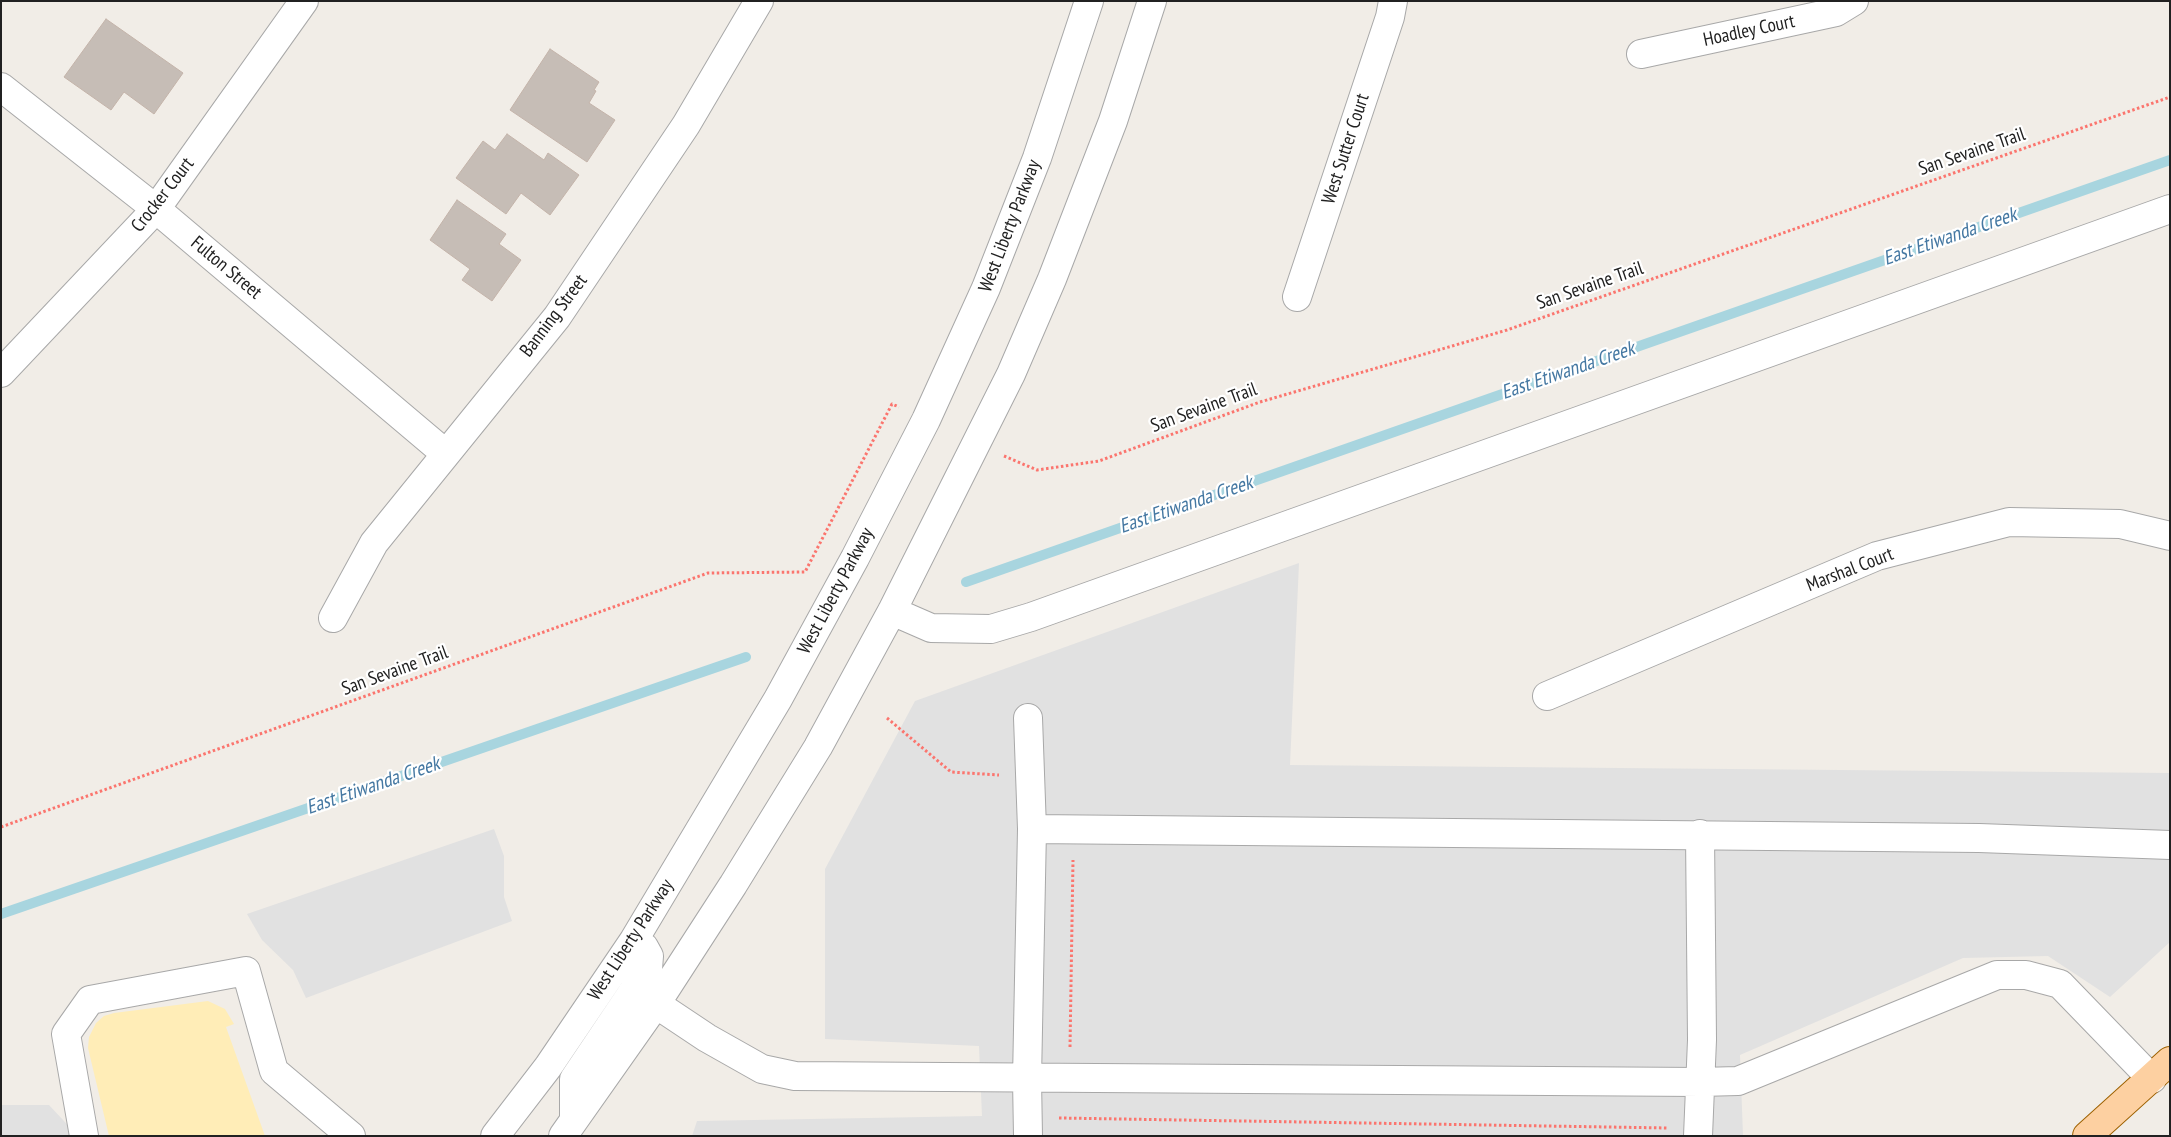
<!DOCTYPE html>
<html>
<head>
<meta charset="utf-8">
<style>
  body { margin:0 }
  #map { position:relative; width:2171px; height:1137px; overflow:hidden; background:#f1ede7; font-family:"PT Sans Narrow",sans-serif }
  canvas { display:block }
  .frame { position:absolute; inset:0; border:2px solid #212121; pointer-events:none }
</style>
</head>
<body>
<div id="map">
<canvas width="2171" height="1137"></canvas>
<div class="frame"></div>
</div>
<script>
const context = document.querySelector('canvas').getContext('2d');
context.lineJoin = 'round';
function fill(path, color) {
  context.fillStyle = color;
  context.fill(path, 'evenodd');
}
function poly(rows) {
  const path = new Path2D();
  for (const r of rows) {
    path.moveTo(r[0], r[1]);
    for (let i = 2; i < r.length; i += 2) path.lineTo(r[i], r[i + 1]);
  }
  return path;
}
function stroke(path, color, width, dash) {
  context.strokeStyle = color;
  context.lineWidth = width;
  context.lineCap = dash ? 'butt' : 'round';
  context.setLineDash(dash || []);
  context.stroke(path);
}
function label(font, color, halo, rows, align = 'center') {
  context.font = font + ' "PT Sans Narrow",sans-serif';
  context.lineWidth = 4.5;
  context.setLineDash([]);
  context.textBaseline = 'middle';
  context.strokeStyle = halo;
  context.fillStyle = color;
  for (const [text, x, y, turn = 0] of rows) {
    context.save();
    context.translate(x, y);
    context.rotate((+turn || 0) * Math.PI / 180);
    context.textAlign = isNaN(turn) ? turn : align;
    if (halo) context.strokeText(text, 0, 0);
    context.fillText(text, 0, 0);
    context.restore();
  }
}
const sand = poly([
  [208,1001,225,1009,234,1024,226,1027,265,1136,109,1136,88,1048,89,1037,96,1023,104,1016,114,1013]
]);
const parking = poly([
  [1299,563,1290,765,2170,773,2170,942,2110,997,2048,956,1963,958,1740,1055,1743,1136,692,1136,697,1121,982,1116,979,1046,825,1039,825,869,915,701],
  [494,829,504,856,504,897,512,921,306,998,293,970,262,940,247,914],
  [1,1105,49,1105,78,1136,1,1136]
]);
const stream = poly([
  [966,582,2170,160],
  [1,914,746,657]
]);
const building = poly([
  [106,19,183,73,154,114,124,92,111,110,64,77,106,19],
  [550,49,599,82,594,90,596,91,589,103,615,120,587,162,510,110,550,49],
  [507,134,544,160,548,153,579,175,550,215,521,193,506,214,456,178,483,141,495,150,507,134],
  [457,200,506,234,499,244,521,260,492,301,462,280,470,269,430,240,457,200]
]);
const path = poly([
  [1004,456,1037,470,1099,461,1260,402,1507,330,2170,97],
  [887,718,951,772,999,775],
  [1,827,708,573,805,572,892,404,899,407],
  [1070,1047,1073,860],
  [1059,1118,1668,1128]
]);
const minor = poly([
  [1641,54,1836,12,1854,1],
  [1,87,156,209,446,454],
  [1297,297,1390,17,1393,1],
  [1,373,156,209,304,1],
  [892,611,931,628,991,629,1031,617,2170,209],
  [333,618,374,543,557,317,686,125,759,1],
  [1547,696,1877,556,2009,522,2120,524,2170,536],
  [1028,718,1032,829],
  [656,1004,707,1038,762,1069,795,1076,1700,1082,1738,1081,1997,975,2026,975,2060,984,2152,1079],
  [574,1120,574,1079,648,969,649,956,644,947,634,940],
  [84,1136,66,1034,90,1000,246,971,274,1071,351,1136],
  [495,1136,548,1067,634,940,778,699,855,558,926,420,986,288,1037,158,1089,1],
  [563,1136,656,1004,733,885,818,747,892,611,1011,374,1052,279,1113,121,1152,1],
  [1028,1136,1027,1079,1032,829,1979,838,2170,845],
  [1698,1136,1702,1040,1700,834]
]);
const major = poly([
  [2087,1136,2170,1061]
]);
const streetNames = [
  ["Hoadley Court",1749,31,-12],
  ["West Sutter Court",1346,149,-72],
  ["San Sevaine Trail",1972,152,-19],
  ["Crocker Court",163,195,-52],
  ["West Liberty Parkway",1010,226,-69],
  ["Fulton Street",226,268,40],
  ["San Sevaine Trail",1590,286,-19],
  ["Banning Street",554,316,-53],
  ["San Sevaine Trail",1204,408,-20],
  ["Marshal Court",1850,570,-21],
  ["West Liberty Parkway",836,591,-62],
  ["San Sevaine Trail",395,671,-20],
  ["West Liberty Parkway",631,940,-57]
];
const waterNames = [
  ["East Etiwanda Creek",1950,237,-19],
  ["East Etiwanda Creek",1568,371,-19],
  ["East Etiwanda Creek",1186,505,-19],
  ["East Etiwanda Creek",373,786,-19]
];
fill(sand, '#ffedb7');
fill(parking, '#e1e1e1');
stroke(stream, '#a8d5df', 10);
fill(building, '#c6bdb6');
stroke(building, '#c3b3a9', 1);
stroke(minor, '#a8a8a8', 30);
stroke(major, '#9d6100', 30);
stroke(path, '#fb756e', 3, [2.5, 2.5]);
stroke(minor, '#fff', 28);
stroke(major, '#fdd0a1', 28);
label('19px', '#212121', '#fff', streetNames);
label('italic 20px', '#4578a2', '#fff', waterNames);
</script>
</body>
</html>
